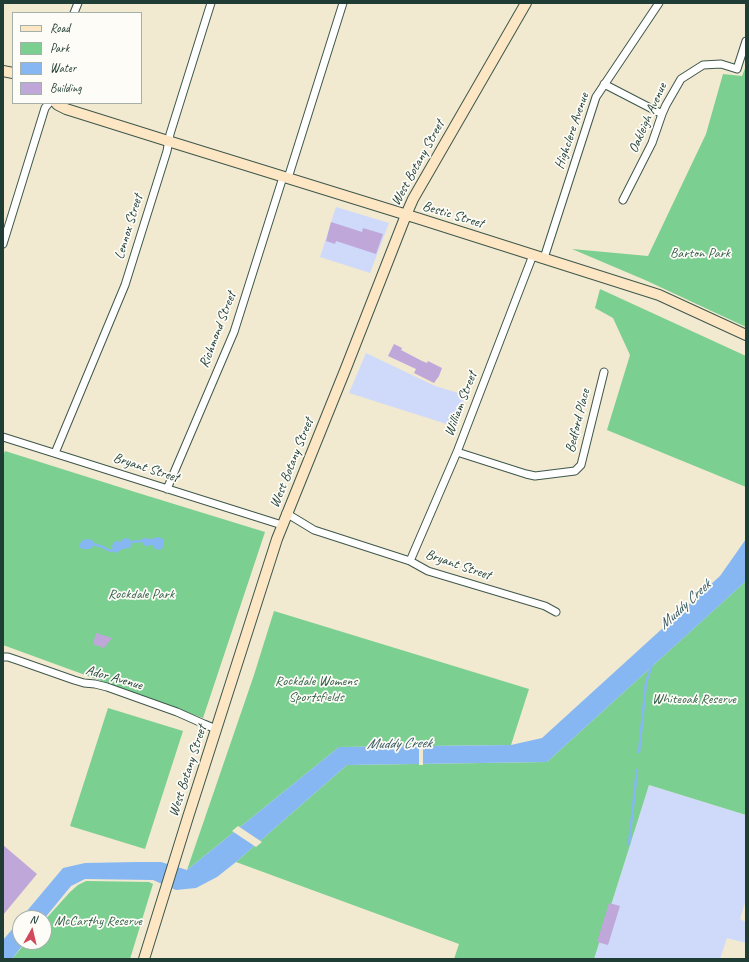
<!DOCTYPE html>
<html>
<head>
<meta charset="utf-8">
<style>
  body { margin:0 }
  #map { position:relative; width:749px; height:962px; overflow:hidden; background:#f1e9d0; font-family:Caveat,sans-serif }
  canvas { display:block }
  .frame { position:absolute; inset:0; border:4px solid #1f3d34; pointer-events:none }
  .legend { position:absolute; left:12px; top:12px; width:130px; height:92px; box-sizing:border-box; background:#fdfcf7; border:1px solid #a4b0a9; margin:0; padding:5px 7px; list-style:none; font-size:12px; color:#1f3d34 }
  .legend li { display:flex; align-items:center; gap:8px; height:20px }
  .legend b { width:20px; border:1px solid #a4b0a9 }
  .north { position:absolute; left:12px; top:910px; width:40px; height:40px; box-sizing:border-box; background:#fdfcf7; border:1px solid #a4b0a9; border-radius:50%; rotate:8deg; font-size:11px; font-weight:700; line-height:16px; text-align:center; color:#1f3d34 }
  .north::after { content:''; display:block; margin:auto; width:14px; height:18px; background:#d1495b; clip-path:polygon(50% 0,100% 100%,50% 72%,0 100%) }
</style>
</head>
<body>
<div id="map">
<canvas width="749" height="962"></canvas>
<div class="frame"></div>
<ul class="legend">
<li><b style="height:5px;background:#fce6c4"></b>Road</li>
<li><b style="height:11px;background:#7bcf91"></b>Park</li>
<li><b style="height:11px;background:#87b7f2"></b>Water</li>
<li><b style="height:11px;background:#bfa7da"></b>Building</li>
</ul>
<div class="north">N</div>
</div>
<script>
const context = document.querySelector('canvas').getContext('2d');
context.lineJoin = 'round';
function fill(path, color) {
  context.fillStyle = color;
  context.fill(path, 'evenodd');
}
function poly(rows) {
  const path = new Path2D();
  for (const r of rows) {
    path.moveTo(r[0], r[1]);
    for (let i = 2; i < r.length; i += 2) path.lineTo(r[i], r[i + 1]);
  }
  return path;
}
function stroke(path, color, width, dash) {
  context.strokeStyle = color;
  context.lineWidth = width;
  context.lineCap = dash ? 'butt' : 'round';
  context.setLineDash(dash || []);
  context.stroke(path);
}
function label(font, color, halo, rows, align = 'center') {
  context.font = font + ' Caveat,sans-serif';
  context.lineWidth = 3.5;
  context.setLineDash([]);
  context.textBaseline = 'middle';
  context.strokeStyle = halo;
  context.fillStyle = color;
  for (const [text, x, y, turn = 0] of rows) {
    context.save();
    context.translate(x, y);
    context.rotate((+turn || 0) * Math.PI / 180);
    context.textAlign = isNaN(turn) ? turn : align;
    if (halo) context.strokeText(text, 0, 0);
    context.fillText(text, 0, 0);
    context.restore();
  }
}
const built = poly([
  [336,207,389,223,370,273,320,257],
  [366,353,435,386,465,395,453,426,349,393],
  [649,785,746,815,746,900,740,919,746,922,746,943,727,938,720,959,594,959]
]);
const green = poly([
  [746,66,746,327,645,280,572,249,648,256,706,134,723,74,742,76],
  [600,289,746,356,746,487,607,430,630,355,613,318,595,308],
  [5,451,135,492,265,532,203,718,3,645,3,456],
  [746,581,746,815,649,785,594,959,454,959,459,944,236,862,347,765,547,762],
  [274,611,529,689,511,745,339,747,187,870,254,675],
  [108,708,183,731,145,849,70,826],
  [86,881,149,882,153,884,130,959,12,959,26,942,44,942,44,921,70,892,78,885]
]);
const water = poly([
  [158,537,163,539,164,543,163,547,160,550,155,549,153,545,146,546,143,545,142,539,145,538,151,539],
  [128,538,130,540,131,545,130,548,122,549,118,552,116,553,114,552,112,547,113,543,116,541,120,542,123,539],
  [89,539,93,541,93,546,90,549,83,549,80,548,80,544,81,542,83,540],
  [746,539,746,581,745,582,547,762,347,765,236,862,217,877,196,888,176,890,153,880,85,879,71,886,44,919,44,918,21,918,63,868,85,863,137,862,161,862,187,870,339,747,511,745,542,738,720,576],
  [20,920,20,942,25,942,12,959,3,959,3,940]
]);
const pier = poly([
  [419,744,423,744,423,765,419,765],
  [238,826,262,842,256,847,232,831]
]);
const stream = poly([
  [131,542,142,541],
  [93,544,103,547,110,551,113,550],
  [639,752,646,683,652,664],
  [629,844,637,770]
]);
const building = poly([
  [331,222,362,232,363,228,383,234,376,254,336,241,335,244,326,241],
  [394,344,402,348,401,350,422,361,427,363,428,361,442,368,439,376,434,383,414,373,416,369,388,356],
  [96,633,112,638,104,648,93,644],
  [3,845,37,874,3,915],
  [609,903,620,906,608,945,597,942]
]);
const street = poly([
  [74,13,78,3],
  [604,84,662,114],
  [288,178,343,3],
  [623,200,652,143,662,114,666,105,681,79,703,65,721,64,737,69,746,41],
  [3,244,45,108,49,103],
  [544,258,596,97,659,3],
  [3,437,282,525],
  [457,452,526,474,535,476,575,471,581,465,604,372],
  [55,453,125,285,167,151,170,134,211,3],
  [167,489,234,332,283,177],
  [286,513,314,530,410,561,428,571,545,606,556,612],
  [410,561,457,452,533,255],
  [3,657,8,657,17,660,74,680,84,683,95,684,107,687,177,712,204,724,216,729]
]);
const secondary = poly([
  [3,71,13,73],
  [56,103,58,105,66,109,168,141,420,219,659,295,746,335],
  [144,959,188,817,277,539,346,368,406,215,413,199,526,3]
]);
const streetNames = [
  ["Oakleigh Avenue",648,118,-66],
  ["Highclere Avenue",572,131,-71],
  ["West Botany Street",418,163,-61],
  ["Bestic Street",453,215,17],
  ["Lennox Street",129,227,-73],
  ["Richmond Street",218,330,-69],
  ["William Street",461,404,-69],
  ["Bedford Place",578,421,-76],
  ["West Botany Street",292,463,-68],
  ["Bryant Street",146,468,18],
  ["Bryant Street",458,565,19],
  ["Ador Avenue",114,678,16],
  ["West Botany Street",188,771,-72]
];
const parkNames = [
  ["Barton Park",700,253],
  ["Rockdale Park",141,594],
  ["Rockdale Womens",316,681],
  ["Sportsfields",316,697],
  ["Whiteoak Reserve",694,699],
  ["McCarthy Reserve",98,921]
];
const waterNames = [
  ["Muddy Creek",685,605,-43],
  ["Muddy Creek",399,744,-1]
];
fill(built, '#cfdafa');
fill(green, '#7bcf91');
fill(water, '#87b7f2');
fill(pier, '#f1e9d0');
stroke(stream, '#87b7f2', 2.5);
fill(building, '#bfa7da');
stroke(street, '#3e574b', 9);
stroke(secondary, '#3e574b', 12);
stroke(street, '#fff', 7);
stroke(secondary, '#fce6c4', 10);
label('14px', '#1f3d34', '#fdfcf7', streetNames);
label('14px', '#36624b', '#fdfcf7', parkNames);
label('italic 15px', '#395c64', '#fdfcf7', waterNames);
</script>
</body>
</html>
